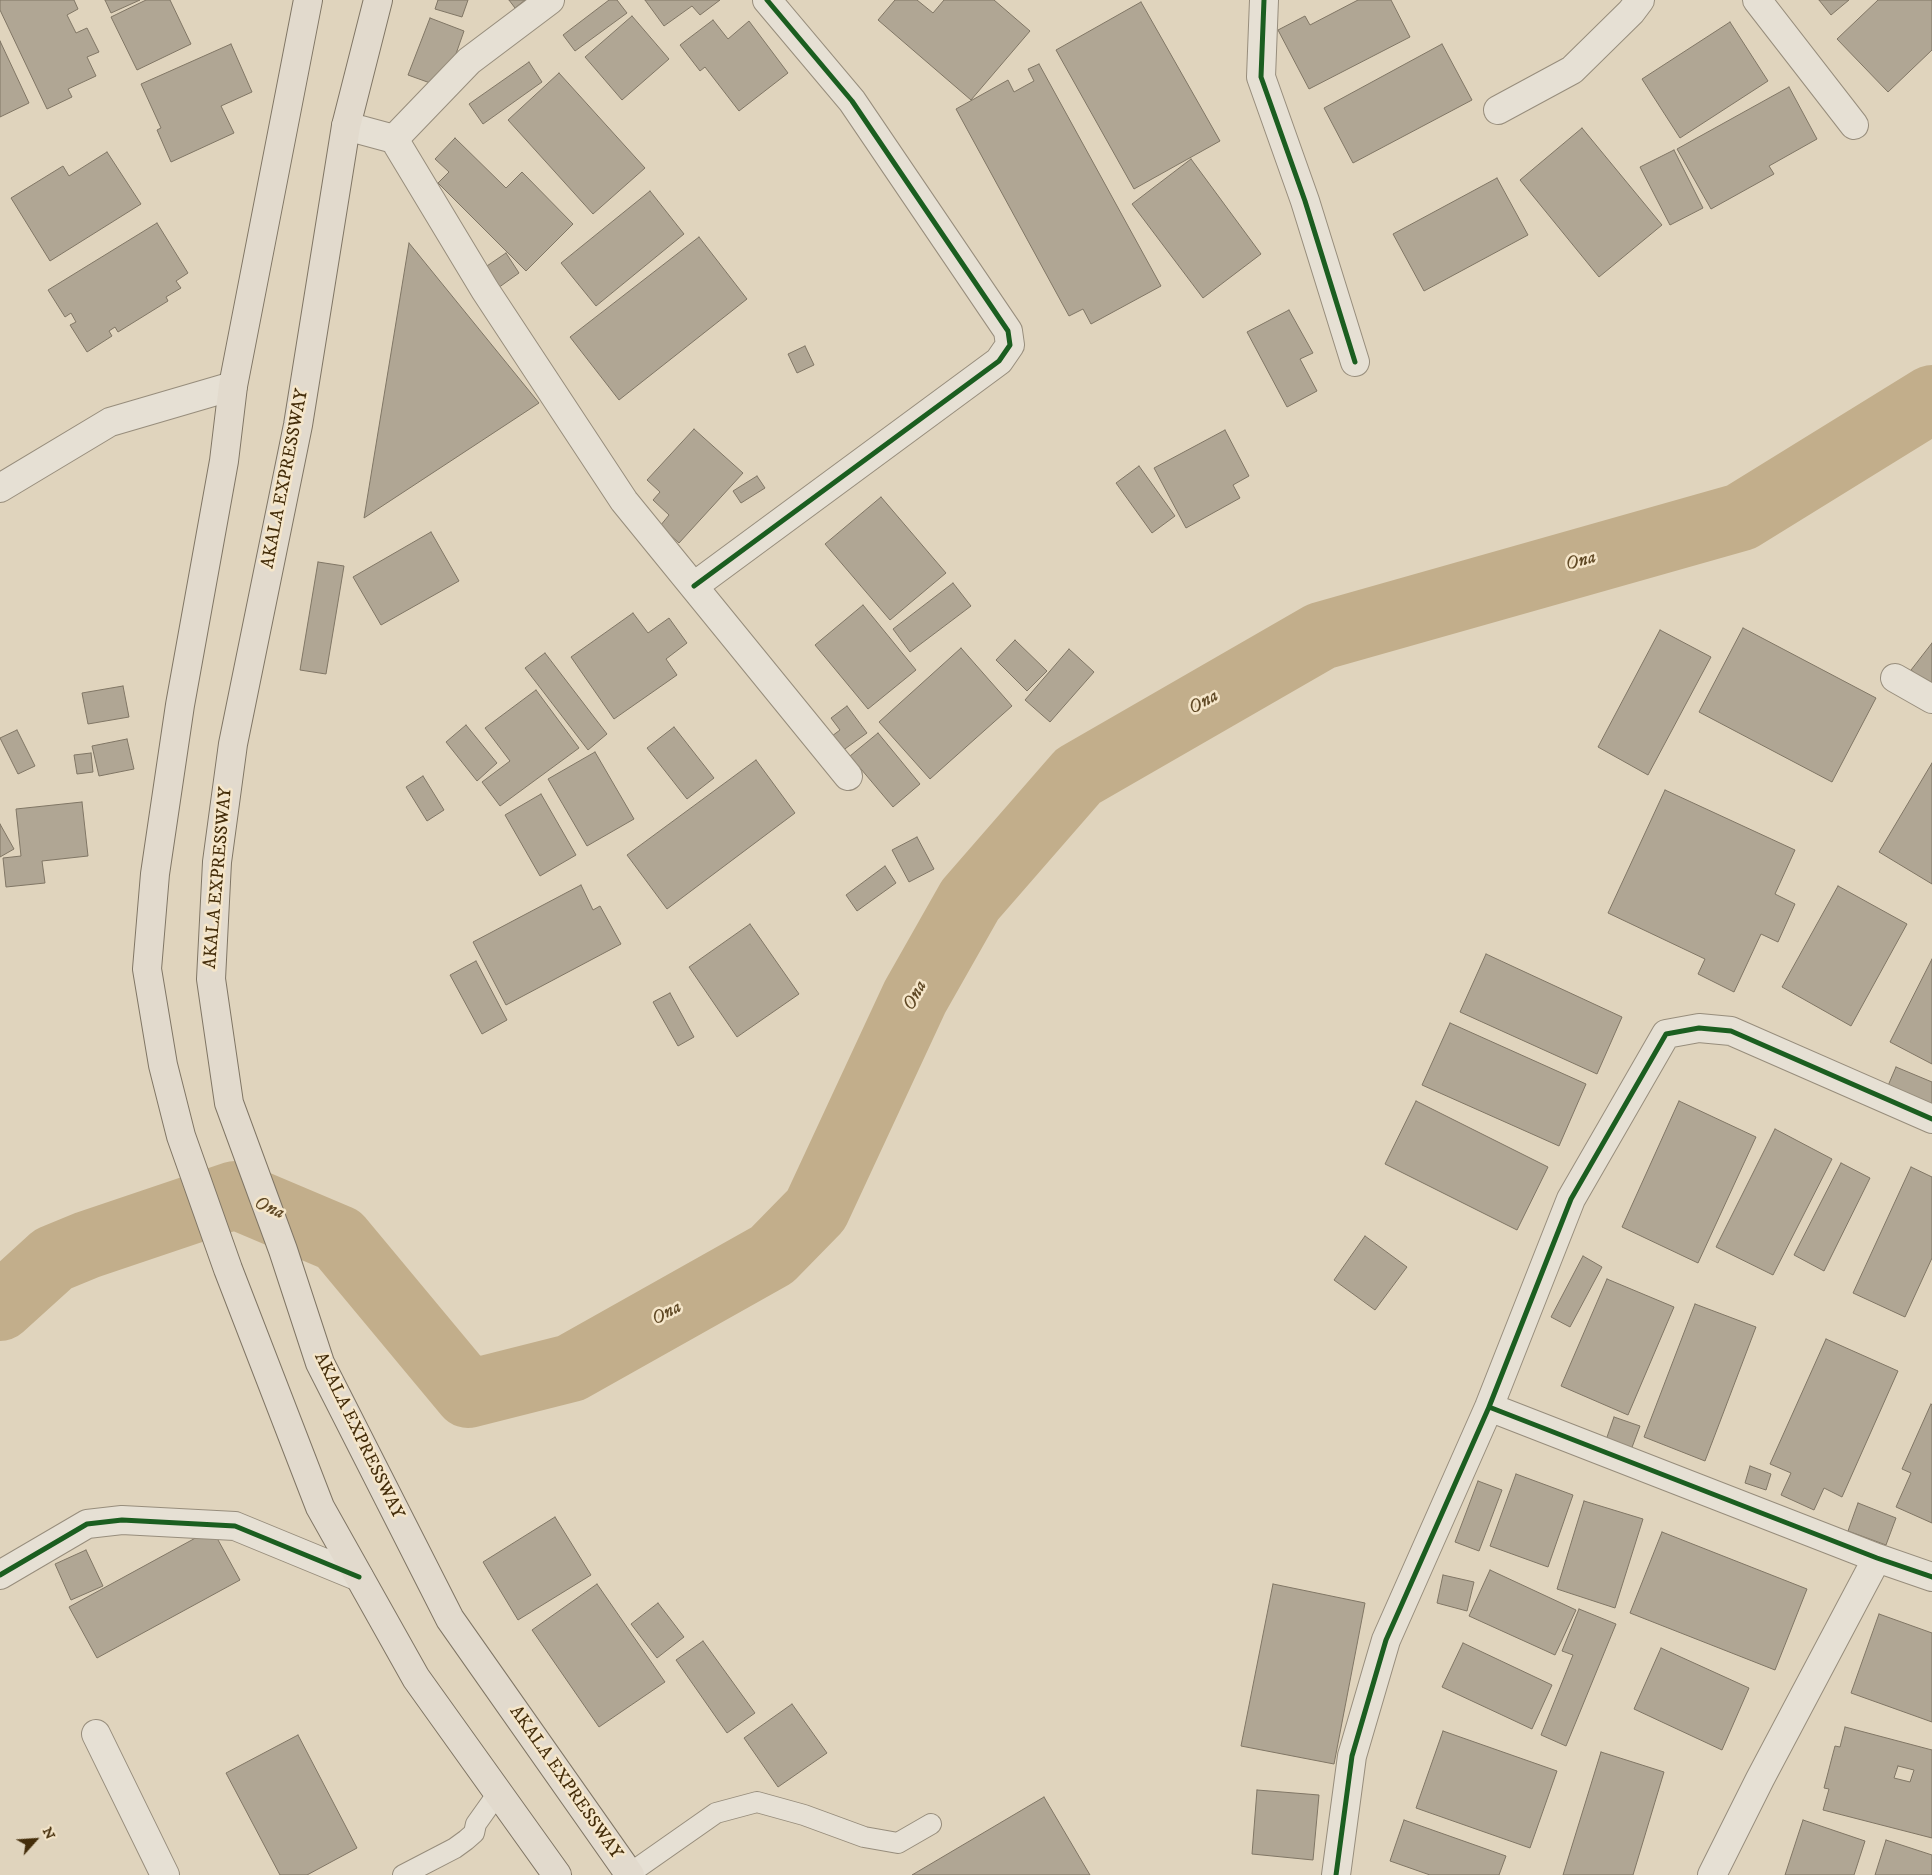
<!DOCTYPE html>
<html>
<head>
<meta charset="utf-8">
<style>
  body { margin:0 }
  #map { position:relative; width:1932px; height:1875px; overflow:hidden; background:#e0d4bd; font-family:"IM FELL DW Pica",serif }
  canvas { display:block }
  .north { position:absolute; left:10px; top:1815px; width:50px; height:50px; -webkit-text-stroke:4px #f5e6ca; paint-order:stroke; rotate:64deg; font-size:14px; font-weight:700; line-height:20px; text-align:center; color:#442d0a }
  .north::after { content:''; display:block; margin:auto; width:18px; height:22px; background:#442d0a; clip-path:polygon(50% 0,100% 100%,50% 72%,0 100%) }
</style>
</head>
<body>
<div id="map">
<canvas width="1932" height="1875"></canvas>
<div class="north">N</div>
</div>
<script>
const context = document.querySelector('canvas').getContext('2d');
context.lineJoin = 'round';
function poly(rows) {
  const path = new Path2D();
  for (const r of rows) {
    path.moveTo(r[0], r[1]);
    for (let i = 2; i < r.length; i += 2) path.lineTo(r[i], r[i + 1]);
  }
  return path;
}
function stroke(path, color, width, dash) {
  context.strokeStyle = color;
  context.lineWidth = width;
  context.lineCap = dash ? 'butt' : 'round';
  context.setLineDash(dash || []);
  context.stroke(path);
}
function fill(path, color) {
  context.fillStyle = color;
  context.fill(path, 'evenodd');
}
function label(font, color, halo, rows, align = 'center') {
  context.font = font + ' "IM FELL DW Pica",serif';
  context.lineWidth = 5;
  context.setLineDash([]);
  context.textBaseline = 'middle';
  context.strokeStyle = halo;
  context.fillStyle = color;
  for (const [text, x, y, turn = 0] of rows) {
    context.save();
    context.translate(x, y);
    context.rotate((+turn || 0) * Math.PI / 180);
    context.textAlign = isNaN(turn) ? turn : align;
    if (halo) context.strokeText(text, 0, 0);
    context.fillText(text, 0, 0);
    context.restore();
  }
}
const river = poly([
  [0,1307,53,1259,87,1245,235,1195,339,1239,468,1394,571,1368,772,1255,816,1210,915,997,970,900,1078,776,1321,636,1741,517,1932,399]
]);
const building = poly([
  [0,0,74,0,78,9,67,15,76,33,87,28,99,52,87,57,96,76,68,89,72,97,47,109,0,10,0,0],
  [105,0,140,0,111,13,105,0],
  [146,0,170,0,191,44,137,70,111,17,146,0],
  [438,0,468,0,462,17,435,9,438,0],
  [509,0,525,0,515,8,509,0],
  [609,0,617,0,627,13,575,51,563,35,609,0],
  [645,0,720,0,700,15,692,6,664,26,645,0],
  [895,0,917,0,933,13,944,0,994,0,1030,31,971,100,878,20,895,0],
  [1358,0,1391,0,1410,37,1309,89,1278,30,1305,16,1310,25,1358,0],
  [1819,0,1849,0,1831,15,1819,0],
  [1878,0,1932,0,1932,50,1888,92,1837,39,1878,0],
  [1141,2,1220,141,1134,189,1056,50,1141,2],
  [632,16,669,59,622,100,585,57,632,16],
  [430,18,464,31,444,88,408,75,430,18],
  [713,20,728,39,749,21,788,73,739,111,705,67,700,71,680,45,713,20],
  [1730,22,1768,81,1680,138,1642,79,1730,22],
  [0,41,29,103,0,117,0,41],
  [231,44,252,92,221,106,234,133,171,162,157,130,161,128,141,84,231,44],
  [1442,44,1472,100,1353,163,1324,108,1442,44],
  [529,62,542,82,483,124,469,104,529,62],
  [1039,64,1161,286,1091,324,1083,309,1069,316,956,109,1008,80,1014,92,1034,81,1028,69,1039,64],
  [559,73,645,168,593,214,508,120,559,73],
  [1789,87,1817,139,1769,166,1774,174,1711,209,1677,149,1789,87],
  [1582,128,1662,225,1599,277,1520,180,1582,128],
  [455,138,506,188,522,172,573,224,526,271,438,183,449,172,435,159,455,138],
  [1674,150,1703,208,1670,225,1640,167,1674,150],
  [107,152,141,204,50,261,11,198,63,166,69,176,107,152],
  [1191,159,1261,254,1203,298,1132,204,1191,159],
  [1497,178,1528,235,1424,291,1393,234,1497,178],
  [650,191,684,234,596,306,561,263,650,191],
  [157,223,188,273,176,281,181,288,166,297,168,301,118,332,115,327,109,331,112,336,87,352,70,325,76,322,71,313,65,317,48,290,157,223],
  [699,237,747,299,619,400,570,337,699,237],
  [409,243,539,403,364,518,409,243],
  [506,253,519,273,498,288,484,268,506,253],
  [1289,310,1313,353,1300,359,1317,391,1287,407,1247,332,1289,310],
  [805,346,814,365,797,373,788,354,805,346],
  [694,429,743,473,679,543,660,526,669,515,653,500,660,492,647,480,694,429],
  [1225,430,1249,476,1233,485,1240,498,1186,528,1154,468,1225,430],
  [1139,466,1175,516,1152,533,1116,483,1139,466],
  [757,476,765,488,741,503,733,491,757,476],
  [881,497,946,573,890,620,825,544,881,497],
  [431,532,459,581,381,625,353,577,431,532],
  [318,562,344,566,326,674,300,670,318,562],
  [953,583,971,606,910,652,893,629,953,583],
  [863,605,916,670,868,709,815,645,863,605],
  [633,613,648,633,669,618,687,643,666,659,677,675,614,719,571,657,633,613],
  [1743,628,1876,698,1832,782,1699,712,1743,628],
  [1660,630,1711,657,1648,775,1598,747,1660,630],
  [1015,640,1047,671,1027,691,996,660,1015,640],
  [1932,643,1932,687,1911,670,1932,643],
  [961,648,1012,706,930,779,879,722,961,648],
  [1069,649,1094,672,1050,722,1025,700,1069,649],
  [545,653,607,734,588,750,525,668,545,653],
  [123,686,129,717,88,724,82,693,123,686],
  [536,690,579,748,500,806,482,782,510,761,485,728,536,690],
  [847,706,867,733,842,751,832,736,840,730,831,718,847,706],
  [466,725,497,763,477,781,446,742,466,725],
  [674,727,714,778,687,799,647,748,674,727],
  [17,730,35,766,18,774,0,738,17,730],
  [878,733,920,784,893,807,850,756,878,733],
  [127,739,134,769,99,776,92,746,127,739],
  [595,752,634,819,587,846,548,779,595,752],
  [91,753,93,772,77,774,74,755,91,753],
  [756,760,795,813,667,909,627,855,756,760],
  [1932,763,1932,884,1879,852,1932,763],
  [423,776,444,810,427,821,406,787,423,776],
  [1665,790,1795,850,1775,894,1795,904,1778,942,1761,934,1734,992,1698,974,1705,959,1608,913,1665,790],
  [541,794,576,855,540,876,505,815,541,794],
  [82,802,88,856,42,861,45,883,6,887,3,858,21,856,16,809,82,802],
  [0,824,14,849,0,857,0,824],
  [917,837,934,869,909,882,892,850,917,837],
  [885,866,896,883,857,911,846,895,885,866],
  [581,885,593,910,600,906,621,944,506,1005,473,942,581,885],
  [1838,886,1907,924,1851,1026,1782,987,1838,886],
  [750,924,799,994,737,1037,689,967,750,924],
  [1486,954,1622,1017,1597,1074,1460,1012,1486,954],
  [1932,959,1932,1064,1890,1042,1932,959],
  [476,961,507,1020,482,1034,450,975,476,961],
  [670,993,694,1037,678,1046,653,1002,670,993],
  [1450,1023,1586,1084,1559,1146,1422,1085,1450,1023],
  [1896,1067,1932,1082,1932,1108,1887,1088,1896,1067],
  [1416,1101,1548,1167,1517,1230,1385,1164,1416,1101],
  [1679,1101,1756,1137,1698,1263,1622,1227,1679,1101],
  [1775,1129,1832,1159,1773,1275,1716,1247,1775,1129],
  [1841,1163,1870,1178,1824,1271,1794,1255,1841,1163],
  [1911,1167,1932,1177,1932,1258,1905,1317,1853,1293,1911,1167],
  [1365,1236,1407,1267,1375,1310,1334,1280,1365,1236],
  [1583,1256,1602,1267,1570,1327,1551,1317,1583,1256],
  [1607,1279,1674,1307,1628,1415,1561,1386,1607,1279],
  [1695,1304,1756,1327,1705,1461,1644,1437,1695,1304],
  [1826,1339,1898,1371,1842,1497,1824,1488,1814,1510,1781,1495,1791,1473,1770,1464,1826,1339],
  [1931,1404,1932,1405,1932,1523,1896,1507,1911,1473,1902,1469,1931,1404],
  [1614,1417,1640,1426,1631,1450,1606,1440,1614,1417],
  [1750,1466,1771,1474,1766,1490,1745,1483,1750,1466],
  [1516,1474,1573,1495,1548,1567,1490,1546,1516,1474],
  [1478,1481,1502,1490,1479,1551,1455,1542,1478,1481],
  [1584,1501,1643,1519,1615,1608,1557,1589,1584,1501],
  [1858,1503,1896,1518,1886,1545,1848,1531,1858,1503],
  [555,1517,591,1575,518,1620,483,1562,555,1517],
  [212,1529,240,1580,97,1658,69,1607,212,1529],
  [1662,1532,1807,1589,1775,1670,1630,1613,1662,1532],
  [86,1550,103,1586,71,1600,55,1564,86,1550],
  [1490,1570,1576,1610,1555,1655,1469,1616,1490,1570],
  [1443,1575,1474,1582,1467,1611,1437,1603,1443,1575],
  [597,1584,665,1682,599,1727,532,1630,597,1584],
  [1273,1584,1365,1603,1334,1764,1241,1746,1273,1584],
  [658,1603,684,1637,657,1658,631,1624,658,1603],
  [1579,1609,1616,1624,1566,1746,1541,1735,1573,1655,1562,1651,1579,1609],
  [1879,1614,1932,1633,1932,1722,1851,1693,1879,1614],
  [703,1641,755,1713,727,1733,676,1660,703,1641],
  [1463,1643,1552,1685,1532,1729,1442,1687,1463,1643],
  [1661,1648,1749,1688,1722,1750,1634,1709,1661,1648],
  [792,1704,827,1753,778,1787,744,1738,792,1704],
  [1845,1727,1932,1750,1932,1838,1823,1810,1829,1789,1824,1788,1835,1746,1840,1747,1845,1727],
  [1898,1766,1914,1770,1910,1782,1894,1778,1898,1766],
  [1443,1731,1557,1771,1530,1848,1416,1808,1443,1731],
  [298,1735,357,1848,307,1875,280,1875,226,1773,298,1735],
  [1601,1752,1664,1772,1633,1875,1563,1875,1601,1752],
  [1257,1790,1319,1795,1313,1860,1252,1854,1257,1790],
  [1044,1797,1090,1875,912,1875,1044,1797],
  [1404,1820,1506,1856,1499,1875,1430,1875,1390,1861,1404,1820],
  [1803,1820,1865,1841,1854,1875,1785,1875,1803,1820],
  [1886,1840,1932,1855,1932,1875,1875,1875,1886,1840]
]);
const lane = poly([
  [629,1874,716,1813,757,1802,804,1815,864,1837,898,1843,931,1824],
  [403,1875,455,1848,466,1840,474,1833,476,1824,498,1793]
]);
const street = poly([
  [1264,0,1261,77,1305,201,1355,362],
  [1757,0,1854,125],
  [1498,110,1572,70,1631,12,1640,0],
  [346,126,394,139,469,61,550,0],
  [394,139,485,290,624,501,848,776],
  [0,488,110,422,233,386],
  [694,586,999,361,1010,345,1008,331,852,101,767,0],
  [1895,678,1932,699],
  [1489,1407,1877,1558,1932,1577],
  [0,1575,87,1524,122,1520,235,1526,359,1577],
  [96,1734,165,1875],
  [1336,1875,1352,1756,1386,1640,1489,1407,1571,1199,1666,1034,1699,1028,1731,1031,1932,1119],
  [1712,1875,1760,1779,1877,1558]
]);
const primary = poly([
  [308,0,233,386,224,461,180,705,155,874,147,969,163,1065,181,1136,228,1269,320,1507,416,1678,557,1875],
  [378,0,346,126,298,425,233,744,217,862,211,979,229,1103,283,1250,320,1363,450,1619,630,1875]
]);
const cycleway = poly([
  [1264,0,1261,77,1305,201,1355,362],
  [694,586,999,361,1010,345,1008,331,852,101,767,0],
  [1489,1407,1877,1558,1932,1577],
  [0,1575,87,1524,122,1520,235,1526,359,1577],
  [1336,1875,1352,1756,1386,1640,1489,1407,1571,1199,1666,1034,1699,1028,1731,1031,1932,1119]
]);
const streetNames = [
  ["AKALA EXPRESSWAY",286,479,-79],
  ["AKALA EXPRESSWAY",219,878,-85],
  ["AKALA EXPRESSWAY",358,1436,64],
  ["AKALA EXPRESSWAY",565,1783,55]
];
const waterNames = [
  ["Ona",1581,562,-16],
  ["Ona",1204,703,-30],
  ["Ona",916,996,-62],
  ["Ona",269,1209,23],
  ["Ona",667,1314,-29]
];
stroke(river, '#c2ae8b', 68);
fill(building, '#b0a694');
stroke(building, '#807665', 1);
stroke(lane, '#978d7c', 22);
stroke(street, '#978d7c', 30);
stroke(primary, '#807665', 30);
stroke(lane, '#e6e0d4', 20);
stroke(street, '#e6e0d4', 28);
stroke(primary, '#e2dacd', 28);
stroke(cycleway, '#1b5e20', 5);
label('18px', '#442d0a', '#f5e6ca', streetNames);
label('italic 19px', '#604925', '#f5e6ca', waterNames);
</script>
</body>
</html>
